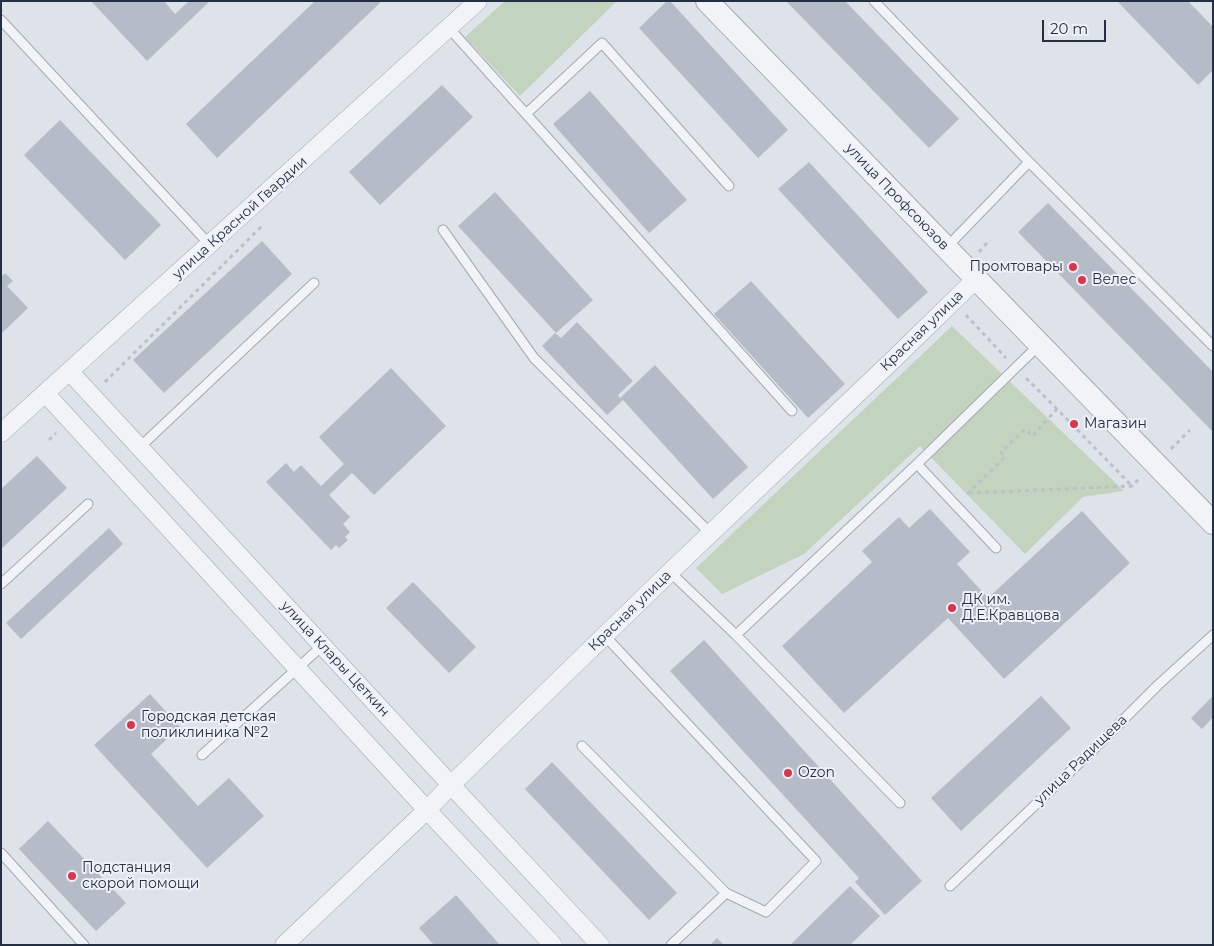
<!DOCTYPE html>
<html>
<head>
<meta charset="utf-8">
<style>
  body { margin:0 }
  #map { position:relative; width:1214px; height:946px; overflow:hidden; background:#dee2e9; font-family:Montserrat,sans-serif }
  canvas { display:block }
  .frame { position:absolute; inset:0; border:2px solid #252f42; pointer-events:none }
  .scale { position:absolute; left:1042px; top:20px; width:64px; height:22px; box-sizing:border-box; border:2px solid #252f42; border-top:0; padding-left:6px; font-size:15px; line-height:18px; white-space:nowrap; color:#252f42; -webkit-text-stroke:4px #eef1f7; paint-order:stroke }
</style>
</head>
<body>
<div id="map">
<canvas width="1214" height="946"></canvas>
<div class="frame"></div>
<div class="scale">20 m</div>
</div>
<script>
const context = document.querySelector('canvas').getContext('2d');
context.lineJoin = 'round';
function fill(path, color) {
  context.fillStyle = color;
  context.fill(path, 'evenodd');
}
function poly(rows) {
  const path = new Path2D();
  for (const r of rows) {
    path.moveTo(r[0], r[1]);
    for (let i = 2; i < r.length; i += 2) path.lineTo(r[i], r[i + 1]);
  }
  return path;
}
function stroke(path, color, width, dash) {
  context.strokeStyle = color;
  context.lineWidth = width;
  context.lineCap = dash ? 'butt' : 'round';
  context.setLineDash(dash || []);
  context.stroke(path);
}
function label(font, color, halo, rows, align = 'center') {
  context.font = font + ' Montserrat,sans-serif';
  context.lineWidth = 4;
  context.setLineDash([]);
  context.textBaseline = 'middle';
  context.strokeStyle = halo;
  context.fillStyle = color;
  for (const [text, x, y, turn = 0] of rows) {
    context.save();
    context.translate(x, y);
    context.rotate((+turn || 0) * Math.PI / 180);
    context.textAlign = isNaN(turn) ? turn : align;
    if (halo) context.strokeText(text, 0, 0);
    context.fillText(text, 0, 0);
    context.restore();
  }
}
const green = poly([
  [505,1,617,1,520,96,465,37],
  [952,326,1124,491,1083,497,1025,554,920,446,804,554,722,594,696,568]
]);
const building = poly([
  [91,1,164,1,175,14,189,1,210,1,147,61],
  [315,1,382,1,217,158,186,124],
  [667,1,670,1,788,130,758,158,639,28],
  [786,1,845,1,959,119,929,148],
  [1117,1,1188,1,1213,27,1213,70,1198,85],
  [442,85,473,117,380,205,349,172],
  [590,91,687,200,649,233,553,124],
  [60,120,161,225,125,260,24,155],
  [809,162,928,292,898,319,778,189],
  [495,192,593,300,556,333,458,226],
  [1048,203,1213,372,1213,432,1018,232],
  [262,241,292,274,164,393,133,360],
  [5,273,13,281,7,286,28,308,1,334,1,277],
  [751,281,845,384,808,418,714,314],
  [577,322,633,381,618,395,620,398,655,365,748,467,713,499,623,400,607,415,542,346,555,333,561,338],
  [391,368,446,426,374,495,352,473,329,495,350,517,343,524,350,532,345,537,348,540,339,548,336,545,331,550,266,482,286,463,294,472,301,465,321,486,344,464,319,437],
  [37,456,67,488,1,549,1,489],
  [930,509,970,552,957,564,988,598,1082,511,1130,563,1004,679,948,618,844,713,782,646,872,562,862,551,899,517,909,528],
  [109,528,123,544,21,639,6,623],
  [413,582,476,647,449,673,386,608],
  [704,640,922,881,885,915,855,882,859,878,670,671],
  [150,694,180,727,151,754,198,806,229,778,264,816,207,868,94,745],
  [1041,696,1071,728,961,831,931,798],
  [1213,696,1213,717,1202,729,1191,718],
  [552,762,677,893,649,920,525,789],
  [48,821,126,903,96,931,19,849],
  [850,886,880,916,850,945,790,945],
  [456,895,500,945,434,945,419,928],
  [717,938,724,945,710,945]
]);
const path = poly([
  [979,252,987,243],
  [966,315,1006,358],
  [1026,378,1057,409],
  [105,382,262,226],
  [49,440,56,433],
  [1171,449,1190,430],
  [969,493,1132,486,1141,477],
  [967,494,1005,457,1001,452,1025,429,1032,436,1057,409,1132,486]
]);
const service = poly([
  [874,1,1029,162,947,247],
  [1,20,210,245],
  [449,28,792,411],
  [526,114,602,43,729,186],
  [1029,162,1213,346],
  [443,230,534,358,711,534],
  [140,447,314,283],
  [917,464,996,548],
  [670,572,736,635,900,803],
  [1,584,88,504],
  [736,635,917,464,1039,345],
  [605,636,816,861,766,912,726,893,671,945],
  [582,746,726,893],
  [202,755,323,645],
  [1,853,84,945],
  [950,886,1096,747,1158,685,1213,635]
]);
const minor = poly([
  [70,372,451,785,600,945],
  [46,394,427,810,553,945],
  [1,433,478,1],
  [284,945,427,810,451,785,670,572,895,358,977,278]
]);
const tertiary = poly([
  [707,1,1213,523]
]);
const markers = [
  [1073,267,5,"#dd344a"],
  [1082,280,5,"#dd344a"],
  [1074,424,5,"#dd344a"],
  [952,608,5,"#dd344a"],
  [131,725,5,"#dd344a"],
  [788,773,5,"#dd344a"],
  [72,876,5,"#dd344a"]
];
const streetNames = [
  ["улица Профсоюзов",897,197,46],
  ["улица Красной Гвардии",240,218,-42],
  ["Красная улица",922,331,-44],
  ["Красная улица",630,611,-44],
  ["улица Клары Цеткин",335,659,47],
  ["улица Радищева",1081,760,-44]
];
const poiNames = [
  ["Промтовары",1063,267,"right"],
  ["Велес",1092,280],
  ["Магазин",1084,424],
  ["ДК им.",962,600],
  ["Д.Е.Кравцова",962,616],
  ["Городская детская",141,717],
  ["поликлиника №2",141,733],
  ["Ozon",798,773],
  ["Подстанция",82,868],
  ["скорой помощи",82,884]
];
fill(green, '#c3d4be');
fill(building, '#b5bbc7');
stroke(service, '#a3a9b4', 11);
stroke(minor, '#a3a9b4', 19);
stroke(tertiary, '#a3a9b4', 24);
stroke(path, '#bcc0c8', 3, [4, 4]);
stroke(service, '#f1f3f7', 9);
stroke(minor, '#f1f3f7', 18);
stroke(tertiary, '#f1f3f7', 22);
for (const [x, y, r, color] of markers) {
  const dot = new Path2D();
  dot.arc(x, y, r, 0, 2 * Math.PI);
  context.fillStyle = color;
  context.fill(dot);
  stroke(dot, '#eef1f7', 2);
}
label('14px', '#252f42', '#eef1f7', streetNames);
label('14px', '#252f42', '#eef1f7', poiNames, 'left');
</script>
</body>
</html>
